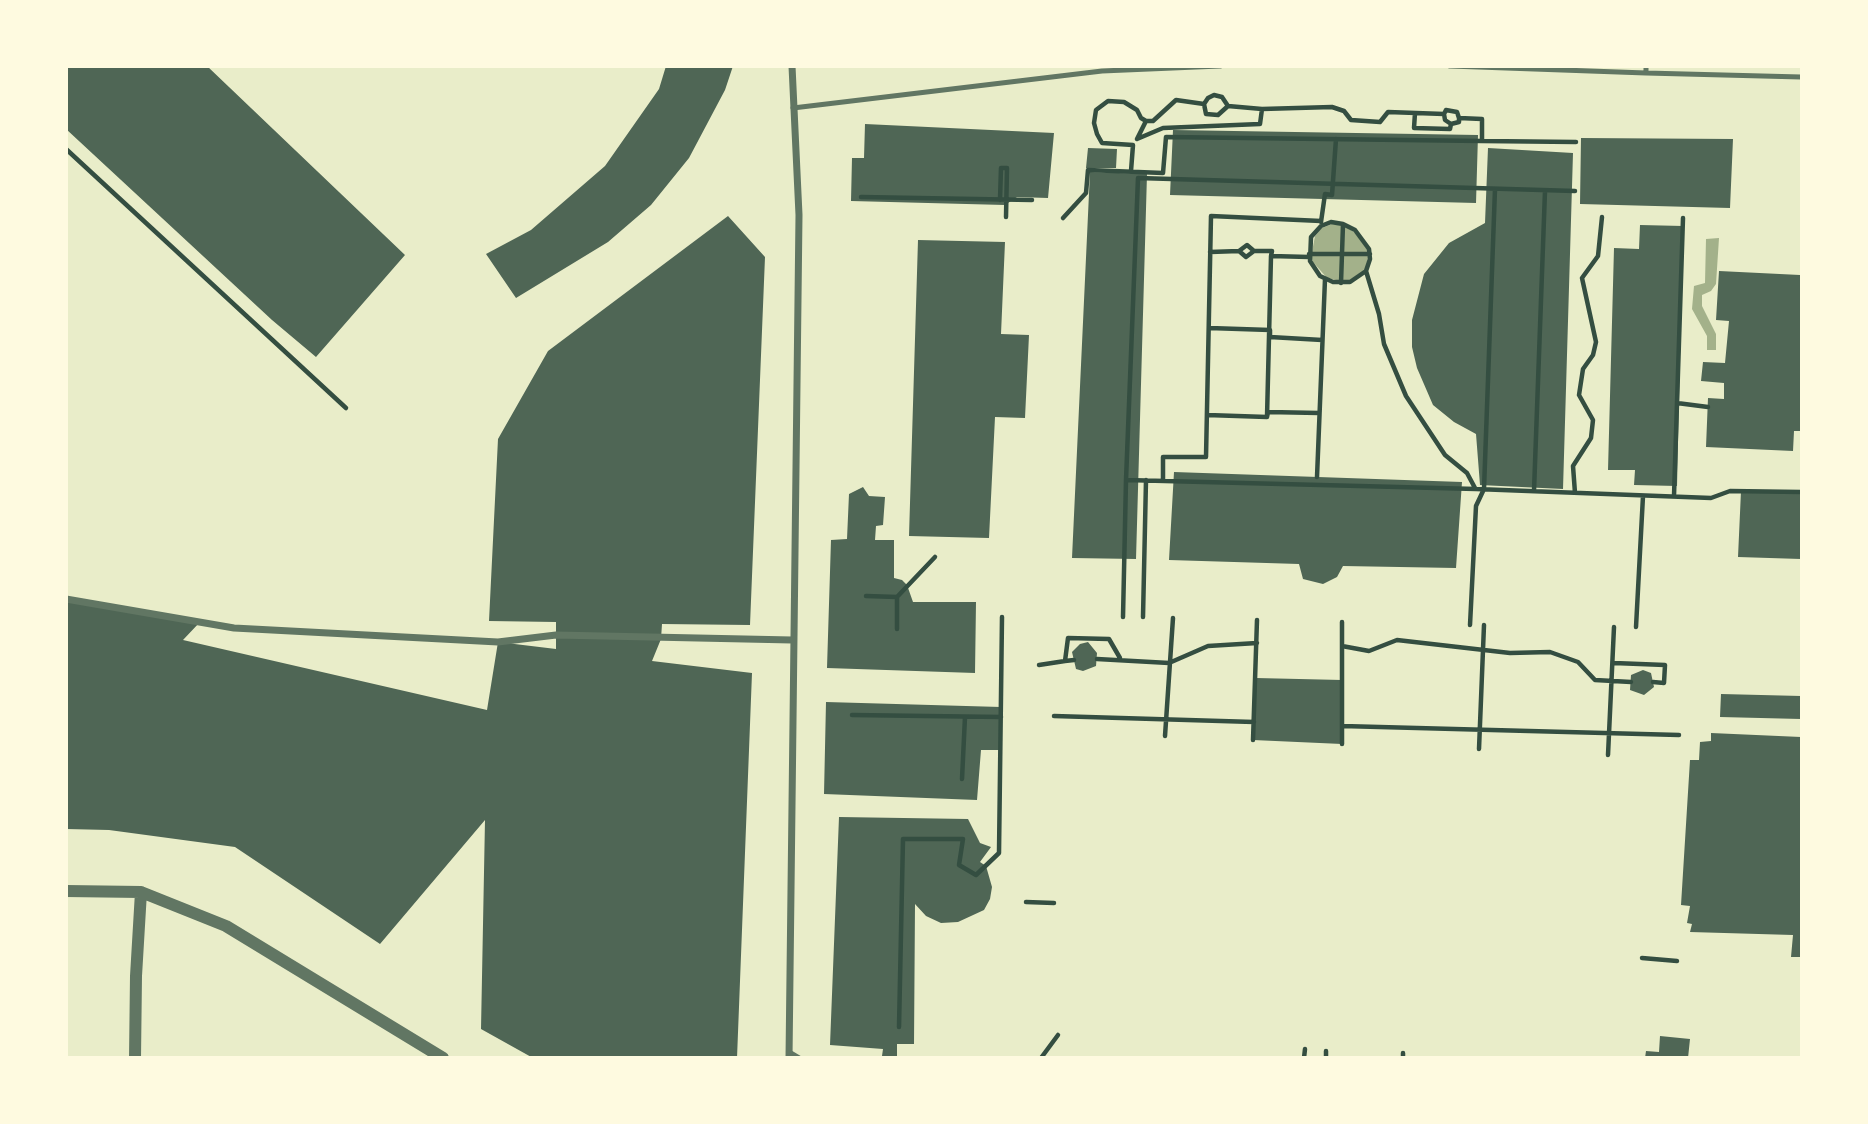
<!DOCTYPE html>
<html>
<head>
<meta charset="utf-8">
<style>
  body { margin:0 }
  #map { position:relative; width:1868px; height:1124px; overflow:hidden; background:#e9edc9; font-family:"IBM Plex Sans",sans-serif }
  canvas { display:block }
  .frame { position:absolute; inset:0; border:68px solid #fefae0; pointer-events:none }
</style>
</head>
<body>
<div id="map">
<canvas width="1868" height="1124"></canvas>
<div class="frame"></div>
</div>
<script>
const context = document.querySelector('canvas').getContext('2d');
context.lineJoin = 'round';
function fill(path, color) {
  context.fillStyle = color;
  context.fill(path, 'evenodd');
}
function poly(rows) {
  const path = new Path2D();
  for (const r of rows) {
    path.moveTo(r[0], r[1]);
    for (let i = 2; i < r.length; i += 2) path.lineTo(r[i], r[i + 1]);
  }
  return path;
}
function stroke(path, color, width, dash) {
  context.strokeStyle = color;
  context.lineWidth = width;
  context.lineCap = dash ? 'butt' : 'round';
  context.setLineDash(dash || []);
  context.stroke(path);
}
const water = poly([
  [1332,224,1345,226,1355,233,1367,249,1368,258,1365,270,1350,280,1341,281,1327,278,1313,262,1311,257,1315,236,1322,228],
  [1719,238,1716,284,1711,291,1702,295,1702,306,1716,334,1716,350,1707,350,1707,336,1692,309,1694,286,1705,283,1706,239]
]);
const building = poly([
  [66,66,207,66,405,255,316,357,272,320,66,129],
  [666,66,733,66,725,90,689,158,651,205,608,242,516,298,486,254,531,230,605,166,659,89],
  [865,124,1054,133,1048,198,1017,197,1005,205,851,201,852,158,864,158],
  [1173,130,1478,135,1476,203,1170,195],
  [1581,138,1733,139,1730,208,1580,204],
  [1088,148,1117,149,1116,168,1086,168],
  [1488,148,1573,153,1563,489,1480,485,1476,434,1454,422,1433,405,1417,368,1412,347,1412,320,1424,274,1449,243,1485,223],
  [1090,172,1147,174,1136,559,1072,558],
  [728,216,765,257,750,625,662,624,661,639,652,661,752,673,737,1058,533,1058,481,1029,485,820,380,944,235,847,109,830,66,829,66,599,200,622,183,640,487,710,498,642,556,649,556,622,489,621,498,439,548,351],
  [1640,225,1683,226,1677,486,1634,485,1635,470,1608,470,1614,248,1639,249],
  [918,240,1005,242,1001,334,1029,335,1025,418,995,417,989,538,909,536],
  [1719,271,1800,275,1801,431,1794,431,1793,451,1706,447,1708,398,1724,399,1724,383,1701,381,1703,362,1725,363,1729,321,1716,320],
  [1174,472,1462,482,1456,568,1343,566,1337,577,1323,584,1303,579,1299,564,1169,560],
  [863,487,869,496,885,497,883,525,876,526,875,540,894,540,894,578,902,580,907,585,913,602,976,602,975,673,827,668,831,540,847,539,849,494],
  [1741,491,1801,492,1801,559,1738,557],
  [1088,642,1097,653,1096,666,1083,671,1076,669,1072,652,1080,644],
  [1643,670,1651,673,1654,687,1644,695,1630,690,1631,675],
  [1256,678,1342,680,1342,744,1253,740],
  [1721,694,1801,696,1801,719,1720,717],
  [826,702,1001,707,1001,750,981,750,977,800,824,794],
  [1711,733,1801,737,1801,957,1791,957,1793,935,1690,932,1692,924,1687,923,1690,906,1681,905,1690,760,1699,760,1700,742,1711,741],
  [839,817,968,819,980,843,991,847,980,862,986,866,992,887,990,899,984,910,958,922,941,923,926,916,915,904,914,1044,897,1044,897,1057,882,1056,883,1049,830,1045],
  [1660,1036,1690,1039,1688,1058,1645,1058,1646,1051,1659,1052]
]);
const path = poly([
  [1228,106,1222,97,1214,95,1208,98,1204,104,1206,114,1218,115,1228,106,1262,109,1332,107,1344,111,1351,120,1380,122,1388,112,1444,114,1446,110,1457,112,1459,118,1482,119,1482,141,1576,142],
  [1415,113,1414,128,1450,129,1451,124],
  [1444,114,1445,120,1451,124,1459,122,1459,118],
  [1137,139,1163,128,1260,124,1262,109],
  [1137,139,1146,121],
  [66,149,346,408],
  [1131,171,1133,145,1102,143,1097,134,1094,123,1096,110,1108,101,1124,102,1137,110,1141,118,1146,121,1153,121,1176,100,1204,104],
  [1575,191,1138,178,1126,480,1476,489,1711,498,1730,491,1801,492],
  [861,197,1032,200],
  [1000,200,1001,168,1007,168],
  [1006,217,1007,168],
  [1063,218,1086,193,1088,170,1163,173,1166,137,1482,141],
  [1321,222,1325,194,1332,195,1336,139],
  [1331,222,1343,224,1355,230,1369,249,1370,259,1366,271,1350,282,1333,282,1320,276,1310,261,1311,237,1321,226,1331,222],
  [1239,251,1247,245,1254,251],
  [1210,252,1239,251,1246,257,1254,251,1272,251,1271,256,1309,257],
  [1309,254,1370,254],
  [1366,271,1379,314,1384,344,1406,396,1445,455,1467,473,1475,488],
  [1341,283,1343,224],
  [1209,328,1270,330,1270,337,1322,340],
  [1677,403,1708,407],
  [1207,415,1267,417,1268,412,1319,413],
  [1267,417,1271,256],
  [1317,477,1325,279],
  [1163,481,1163,457,1206,457,1211,216,1321,221],
  [1534,491,1545,191],
  [1575,493,1573,466,1591,438,1593,420,1579,395,1583,369,1593,355,1596,342,1582,278,1598,256,1602,217],
  [1674,496,1683,218],
  [866,596,897,597,935,557],
  [1123,617,1126,480],
  [1143,617,1146,480],
  [1342,622,1342,744],
  [1470,625,1476,506,1484,489,1495,189],
  [1636,627,1643,496],
  [897,629,897,597],
  [1342,646,1369,651,1397,640,1510,653,1550,652,1578,662,1595,680,1631,682],
  [1097,659,1169,663,1208,646,1257,643],
  [1074,660,1065,661,1068,638,1109,639,1120,658],
  [1614,663,1665,665,1664,683,1653,682],
  [1039,665,1065,661],
  [852,715,1001,717],
  [1054,716,1254,722],
  [1342,726,1679,735],
  [1165,736,1173,618],
  [1253,740,1257,620],
  [1479,749,1484,625],
  [1608,755,1614,627],
  [962,779,965,717],
  [1026,902,1054,903],
  [1642,958,1677,961],
  [899,1027,903,839,963,839,959,865,976,875,999,853,1002,617],
  [1403,1053,1403,1058],
  [1041,1058,1058,1035],
  [1304,1058,1305,1049],
  [1326,1058,1326,1051]
]);
const service = poly([
  [1450,66,1646,73,1646,66],
  [1646,73,1801,77],
  [793,108,1102,71,1220,66],
  [789,1052,799,1058]
]);
const minor = poly([
  [66,599,234,628,498,642,556,635,792,640],
  [789,1058,799,215,792,66]
]);
const tertiary = poly([
  [66,891,141,892,226,926,443,1058],
  [135,1058,136,976,141,892]
]);
fill(water, '#a3b18a');
fill(building, '#4f6655');
stroke(path, '#344e41', 4.5);
stroke(service, '#617663', 5);
stroke(minor, '#617663', 7);
stroke(tertiary, '#617663', 12);
</script>
</body>
</html>
